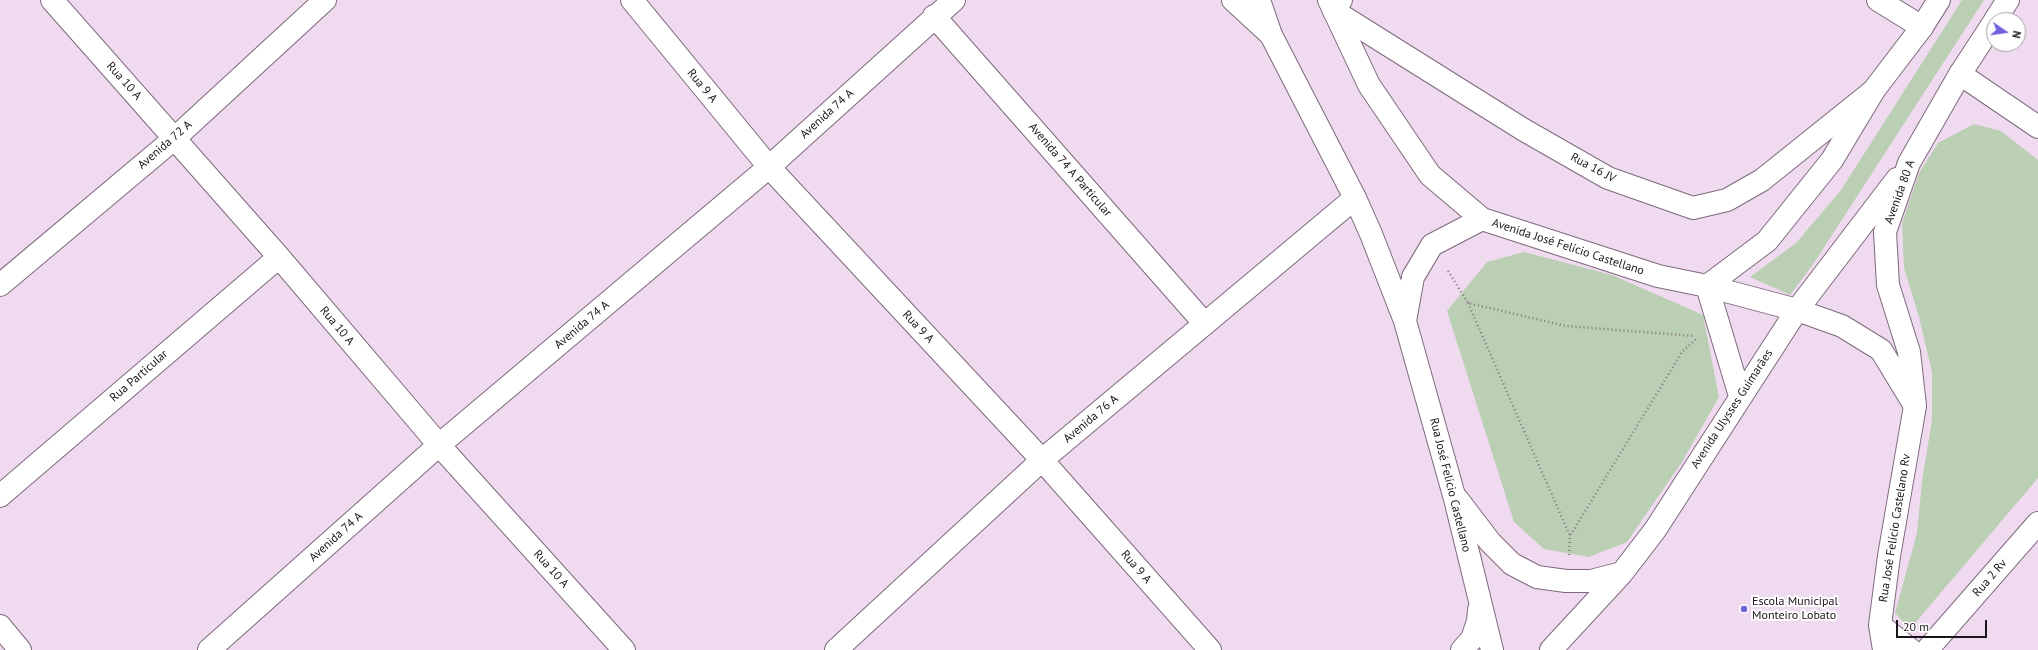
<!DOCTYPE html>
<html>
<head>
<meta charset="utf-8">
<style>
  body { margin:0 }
  #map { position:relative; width:2038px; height:650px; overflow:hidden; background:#f0daef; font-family:"PT Sans",sans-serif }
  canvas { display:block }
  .north { position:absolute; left:1986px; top:12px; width:40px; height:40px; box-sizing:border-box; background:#fff; border:1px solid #a4a1a4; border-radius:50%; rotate:103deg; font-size:11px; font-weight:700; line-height:16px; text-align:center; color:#1c141b }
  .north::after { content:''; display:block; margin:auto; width:14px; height:18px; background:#6e60da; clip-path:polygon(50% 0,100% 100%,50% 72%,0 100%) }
  .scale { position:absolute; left:1896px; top:620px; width:91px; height:18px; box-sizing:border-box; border:2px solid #1c141b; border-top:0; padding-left:5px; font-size:12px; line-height:14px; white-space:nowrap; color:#1c141b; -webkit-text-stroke:3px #fff; paint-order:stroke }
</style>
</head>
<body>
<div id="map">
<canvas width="2038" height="650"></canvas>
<div class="north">N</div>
<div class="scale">20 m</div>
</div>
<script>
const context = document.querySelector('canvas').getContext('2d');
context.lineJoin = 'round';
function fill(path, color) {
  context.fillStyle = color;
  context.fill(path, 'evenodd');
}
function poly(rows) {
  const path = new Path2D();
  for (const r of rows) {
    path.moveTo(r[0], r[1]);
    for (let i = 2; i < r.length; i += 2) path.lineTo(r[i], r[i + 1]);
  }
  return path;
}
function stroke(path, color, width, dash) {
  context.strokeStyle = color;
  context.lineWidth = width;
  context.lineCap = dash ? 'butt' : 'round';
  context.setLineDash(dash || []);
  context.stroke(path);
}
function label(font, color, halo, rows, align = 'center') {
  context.font = font + ' "PT Sans",sans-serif';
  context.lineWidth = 4;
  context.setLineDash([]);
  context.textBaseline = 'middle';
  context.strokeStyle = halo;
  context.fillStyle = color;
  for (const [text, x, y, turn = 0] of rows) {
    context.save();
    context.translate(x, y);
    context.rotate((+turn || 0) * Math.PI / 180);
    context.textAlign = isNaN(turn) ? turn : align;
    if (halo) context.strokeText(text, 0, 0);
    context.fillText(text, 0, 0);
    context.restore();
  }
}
const green = poly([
  [1962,0,1984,0,1812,266,1790,295,1750,277,1796,243,1841,190],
  [1974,124,2001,131,2038,160,2038,478,1910,629,1895,613,1917,533,1922,481,1932,420,1932,372,1919,317,1904,268,1902,223,1919,173,1938,143],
  [1524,252,1612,275,1703,315,1719,397,1682,462,1627,542,1589,557,1544,549,1514,522,1447,311,1487,262]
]);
const path = poly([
  [1448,271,1468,303,1566,326,1695,336],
  [1468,303,1570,536],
  [1569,555,1570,536,1682,352,1696,339]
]);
const street = poly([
  [52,0,279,257,439,445,624,650],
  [632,0,769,167,1042,460,1210,650],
  [1233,0,1271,35],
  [1341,0,1334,11,1524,130,1608,178,1693,208,1727,200,1762,180,1873,91],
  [1878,0,1922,27],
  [934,16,1205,324],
  [1960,74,2038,127],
  [0,285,175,138,325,0],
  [0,496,279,257],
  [0,626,20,650],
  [209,650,439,445,769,167,954,0],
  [836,650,1042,460,1355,198],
  [1927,650,2038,523]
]);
const secondary = poly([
  [1259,0,1271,35,1355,198,1371,234,1405,321,1455,499,1492,650],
  [1329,0,1369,85,1430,175,1482,219,1658,276,1707,286,1797,310,1842,326,1881,350,1915,406],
  [1995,20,2008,0],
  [1707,286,1767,241,1832,160,1874,90,1922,27,1939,0],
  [1707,286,1740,396],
  [1405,321,1413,277,1432,245,1482,219],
  [1458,500,1490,542,1512,564,1537,577,1566,581,1591,581,1622,573],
  [1880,625,1911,650],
  [1462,650,1472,639,1478,621,1479,610],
  [1551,650,1622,573,1655,530,1797,310,1897,179],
  [1884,650,1880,625,1889,556,1915,406,1909,352,1888,285,1885,232,1909,163,1960,74,1994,22]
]);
const markers = [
  [1744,609,4,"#6e60da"]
];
const streetNames = [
  ["Rua 10 A",124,81,48],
  ["Rua 9 A",702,86,50],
  ["Avenida 74 A",827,114,-42],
  ["Avenida 72 A",165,145,-41],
  ["Rua 16 JV",1593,168,28],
  ["Avenida 74 A Particular",1070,170,49],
  ["Avenida 80 A",1900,192,-70],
  ["Avenida José Felício Castellano",1568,247,18],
  ["Avenida 74 A",582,325,-40],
  ["Rua 10 A",337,326,50],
  ["Rua 9 A",918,327,47],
  ["Rua Particular",139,376,-41],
  ["Avenida Ulysses Guimarães",1732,409,-57],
  ["Avenida 76 A",1091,419,-40],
  ["Rua José Felício Castellano",1450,485,76],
  ["Rua José Felício Castelano Rv",1895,528,-81],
  ["Avenida 74 A",336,537,-42],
  ["Rua 9 A",1136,567,49],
  ["Rua 10 A",551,569,48],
  ["Rua 2 Rv",1990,578,-49]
];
const poiNames = [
  ["Escola Municipal",1752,602],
  ["Monteiro Lobato",1752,616]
];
fill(green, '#bbcfb4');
stroke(street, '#7d697c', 24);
stroke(secondary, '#7d697c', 24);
stroke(path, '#877886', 2.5, [1, 3]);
stroke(street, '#fff', 22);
stroke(secondary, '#fff', 22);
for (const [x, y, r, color] of markers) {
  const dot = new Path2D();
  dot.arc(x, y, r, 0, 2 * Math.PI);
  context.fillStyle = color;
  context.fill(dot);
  stroke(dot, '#fff', 1.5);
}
label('12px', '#1c141b', '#fff', streetNames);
label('12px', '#1c141b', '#fff', poiNames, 'left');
</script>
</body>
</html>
